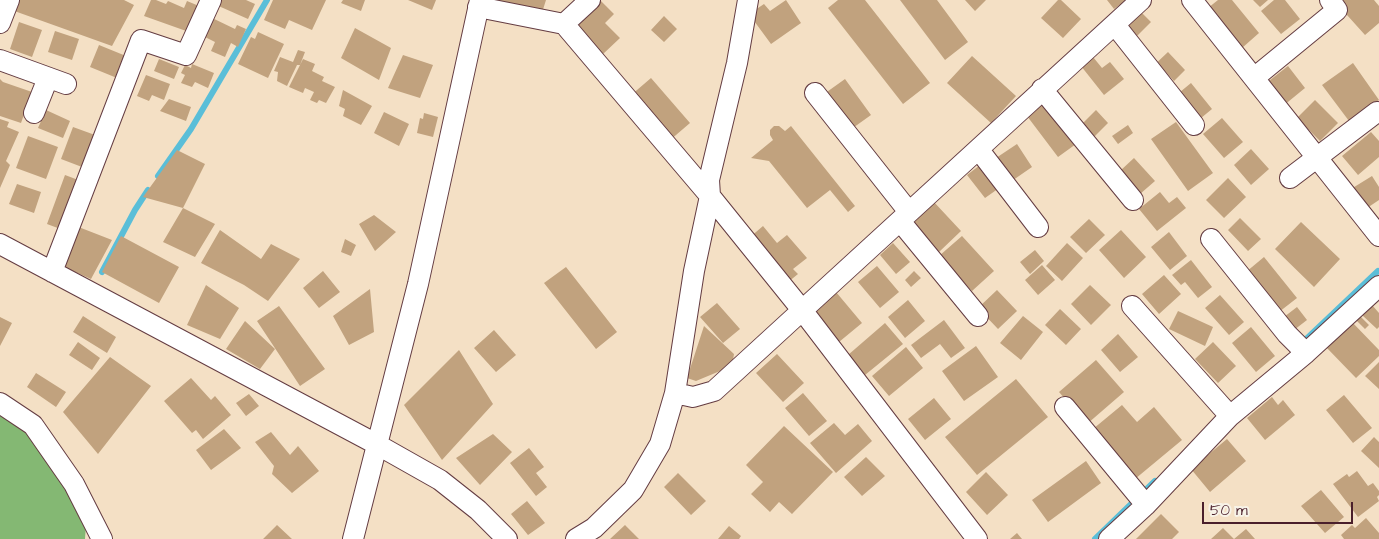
<!DOCTYPE html>
<html>
<head>
<meta charset="utf-8">
<style>
  body { margin:0 }
  #map { position:relative; width:1379px; height:539px; overflow:hidden; background:#f4e0c5; font-family:"Architects Daughter",sans-serif }
  canvas { display:block }
  .scale { position:absolute; left:1202px; top:502px; width:151px; height:22px; box-sizing:border-box; border:2px solid #4a1f2b; border-top:0; padding-left:6px; font-size:15px; line-height:18px; white-space:nowrap; color:#4a1f2b; -webkit-text-stroke:4px #f7f3e8; paint-order:stroke }
</style>
</head>
<body>
<div id="map">
<canvas width="1379" height="539"></canvas>
<div class="scale">50 m</div>
</div>
<script>
const context = document.querySelector('canvas').getContext('2d');
context.lineJoin = 'round';
function fill(path, color) {
  context.fillStyle = color;
  context.fill(path, 'evenodd');
}
function poly(rows) {
  const path = new Path2D();
  for (const r of rows) {
    path.moveTo(r[0], r[1]);
    for (let i = 2; i < r.length; i += 2) path.lineTo(r[i], r[i + 1]);
  }
  return path;
}
function stroke(path, color, width, dash) {
  context.strokeStyle = color;
  context.lineWidth = width;
  context.lineCap = dash ? 'butt' : 'round';
  context.setLineDash(dash || []);
  context.stroke(path);
}
const forest = poly([
  [0,408,13,412,87,510,85,539,0,539]
]);
const stream = poly([
  [158,176,191,129,267,0],
  [102,272,135,210,148,190],
  [1301,344,1378,271],
  [1095,539,1155,481]
]);
const building = poly([
  [9,0,124,0,134,5,112,46,6,8],
  [151,0,156,0,166,4,168,1,184,8,187,1,199,6,189,32,144,16],
  [216,0,246,0,255,4,248,19,214,4],
  [273,0,326,0,312,30,289,20,285,29,264,20],
  [343,0,365,0,361,11,341,3],
  [408,0,436,0,432,10],
  [498,0,546,0,540,19,494,10],
  [596,0,600,0,614,14,605,23,620,38,602,55,572,24],
  [786,0,801,23,771,44,749,14,764,4,770,11],
  [838,0,865,0,930,83,903,104,828,8],
  [900,0,937,0,968,42,945,60],
  [965,0,986,0,975,11],
  [1058,0,1061,0,1081,19,1063,38,1041,18],
  [1107,0,1126,0,1114,9],
  [1218,0,1232,0,1259,33,1242,48,1208,8],
  [1253,0,1268,0,1260,7],
  [1274,0,1285,0,1300,19,1281,34,1261,11],
  [1344,0,1374,0,1379,6,1379,23,1365,35,1338,5],
  [1140,11,1151,22,1134,39,1123,28],
  [208,16,235,29,237,25,246,29,238,47,231,43,225,57,211,51,215,42,199,34],
  [664,16,677,29,664,42,651,30],
  [19,22,42,30,32,57,10,49],
  [355,28,391,48,379,80,341,58],
  [55,31,79,39,72,60,48,52],
  [258,32,284,44,268,78,238,64,251,37,255,39],
  [99,45,126,56,117,78,90,67],
  [298,50,305,52,300,65,297,65,287,86,277,81,278,72,274,71,280,57,293,62],
  [1168,52,1185,70,1174,81,1164,70,1150,69],
  [403,55,433,65,420,98,388,88],
  [972,56,1016,96,991,123,947,83],
  [1093,57,1102,68,1110,62,1124,79,1104,95,1081,66],
  [159,59,179,67,174,79,154,71],
  [303,59,315,64,312,71,324,77,322,81,335,87,326,103,319,100,317,103,310,100,314,92,305,88,303,93,289,87],
  [1353,63,1379,100,1349,121,1322,85],
  [192,64,214,73,208,88,195,82,192,87,181,83,185,75,181,73,185,65,191,68],
  [1288,66,1305,88,1283,106,1265,84],
  [146,75,170,84,164,100,152,95,149,101,137,96],
  [651,78,690,123,669,141,630,96],
  [0,79,3,82,32,92,21,123,0,116],
  [845,79,871,115,850,130,824,94],
  [1191,83,1212,109,1195,123,1174,97],
  [343,90,372,106,361,125,343,116,345,109,339,106],
  [169,99,191,107,186,121,160,111],
  [1315,100,1338,123,1320,141,1297,118],
  [1045,102,1076,144,1058,157,1027,116],
  [46,110,70,121,63,138,38,128],
  [1096,110,1108,123,1090,141,1078,128],
  [384,112,409,124,399,146,374,133],
  [424,113,438,117,433,137,417,133,420,118,423,119],
  [1222,118,1243,142,1224,158,1203,134],
  [0,119,9,122,7,127,19,132,6,161,10,165,0,188],
  [1176,122,1213,173,1188,191,1151,139],
  [1128,125,1133,133,1118,144,1112,136],
  [774,126,779,126,785,131,791,126,855,206,848,212,830,190,807,208,769,161,751,158,773,140,770,135,770,130],
  [73,127,95,135,82,167,61,159],
  [1371,132,1379,141,1379,157,1358,175,1342,156],
  [28,136,58,147,46,179,16,168],
  [1017,144,1032,167,1006,185,990,162],
  [1251,149,1269,169,1251,185,1234,165],
  [177,150,205,164,183,208,143,197],
  [1134,158,1155,181,1140,194,1120,171],
  [984,162,1002,186,985,198,967,175],
  [65,175,81,181,63,230,47,224],
  [1372,176,1379,187,1379,200,1364,210,1351,189],
  [1228,178,1246,197,1224,218,1206,200],
  [17,184,41,192,34,213,9,204],
  [1160,192,1169,203,1177,197,1186,208,1157,231,1139,209],
  [933,201,961,231,939,252,911,222],
  [183,208,215,224,195,257,163,242],
  [374,215,396,232,375,251,359,224],
  [1240,218,1261,239,1248,251,1228,230],
  [1089,219,1105,235,1086,253,1070,237],
  [1301,222,1340,259,1314,287,1275,249],
  [76,226,112,240,91,279,62,266],
  [763,226,777,243,787,235,807,258,793,269,798,274,787,283,749,238],
  [220,230,261,259,271,244,300,259,268,301,244,285,201,263],
  [1121,230,1146,257,1124,278,1099,250],
  [1169,232,1187,256,1170,270,1151,247],
  [121,236,179,267,159,303,102,272],
  [962,236,994,271,972,291,939,256],
  [345,239,356,245,351,256,341,252],
  [893,243,910,262,896,274,880,255],
  [1067,243,1083,258,1062,281,1046,266],
  [1035,250,1044,261,1030,274,1020,262],
  [1264,257,1297,298,1279,312,1246,272],
  [1191,260,1212,287,1198,298,1185,282,1181,285,1172,275],
  [1042,265,1055,280,1038,295,1025,280],
  [877,266,899,292,880,308,858,282],
  [566,267,617,332,596,349,544,283],
  [323,271,340,292,319,308,303,288],
  [914,271,921,278,911,287,905,280],
  [1164,275,1181,294,1159,314,1142,294],
  [206,285,239,308,220,339,187,325],
  [1090,285,1111,305,1091,325,1071,304],
  [370,289,374,332,349,345,333,316],
  [997,290,1017,311,998,329,978,308],
  [836,292,862,323,839,342,813,312],
  [1220,295,1244,322,1229,335,1205,308],
  [908,300,925,321,905,338,888,317],
  [717,303,740,329,723,343,700,317],
  [1372,305,1379,313,1379,327,1377,329,1362,315],
  [279,306,325,369,300,386,257,321],
  [1297,307,1307,320,1294,330,1284,317],
  [1060,309,1081,329,1066,345,1045,325],
  [1178,311,1213,327,1205,346,1169,329],
  [1359,315,1369,325,1365,329,1355,319],
  [83,316,116,337,107,353,73,332],
  [1023,316,1043,332,1021,360,1000,343],
  [0,317,12,323,0,346],
  [944,320,965,348,951,358,940,344,921,358,911,345],
  [245,321,275,349,260,369,226,349],
  [1351,321,1379,350,1379,356,1356,378,1325,346],
  [885,323,903,344,865,375,848,355],
  [704,326,734,354,732,366,696,381,687,378],
  [1251,327,1275,356,1256,372,1232,343],
  [494,330,516,355,496,372,474,348],
  [1118,334,1138,357,1120,372,1101,350],
  [78,342,100,358,92,370,69,355],
  [1213,342,1236,366,1218,383,1195,359],
  [976,346,998,377,964,401,942,371],
  [906,347,923,368,889,396,872,376],
  [459,350,493,404,442,460,404,405],
  [777,354,804,383,783,402,756,373],
  [110,357,151,386,98,454,63,412],
  [1096,360,1124,392,1087,424,1059,392],
  [1379,362,1379,389,1365,376],
  [36,373,66,392,56,407,27,387],
  [191,378,211,400,215,396,231,415,203,439,196,430,192,433,164,401],
  [1016,379,1048,417,977,475,945,437],
  [803,393,827,421,809,436,785,408],
  [249,394,259,406,246,416,236,403],
  [1344,395,1372,428,1353,443,1326,410],
  [1272,397,1278,405,1283,400,1295,415,1265,440,1247,418],
  [934,398,951,419,925,440,908,419],
  [1122,405,1137,422,1154,407,1182,440,1135,479,1093,429],
  [834,423,845,435,858,424,872,441,836,473,810,443],
  [784,426,833,472,792,514,779,502,770,512,751,494,763,482,746,465],
  [224,429,241,448,211,470,196,450],
  [271,432,290,455,298,446,319,471,292,493,272,474,274,466,255,442],
  [493,434,512,452,480,485,456,458],
  [1374,437,1379,442,1379,468,1361,451],
  [1227,439,1246,461,1210,492,1191,469],
  [529,448,544,467,536,473,547,487,536,496,510,463],
  [866,457,885,476,862,496,844,477],
  [1086,461,1101,483,1048,522,1032,500],
  [1357,471,1368,486,1373,483,1379,491,1379,495,1377,497,1379,501,1358,517,1333,484,1347,474,1349,477],
  [986,472,1008,495,987,515,966,492],
  [678,473,706,501,691,515,664,487],
  [1321,490,1344,517,1325,533,1301,506],
  [527,501,545,523,528,535,511,514],
  [1161,514,1179,532,1172,539,1136,539],
  [1366,518,1379,533,1379,539,1344,539,1341,535,1352,525,1355,528],
  [277,525,292,539,263,539],
  [625,525,639,539,610,539],
  [729,526,741,536,739,539,718,539],
  [1223,528,1234,539,1246,529,1255,539,1211,539],
  [1017,533,1022,539,1010,539]
]);
const minor = poly([
  [1192,0,1379,236],
  [478,7,564,24,710,196,802,310,977,539],
  [0,23,9,0],
  [564,24,590,0],
  [1115,25,1194,125],
  [0,60,66,84],
  [1254,78,1337,10,1330,0],
  [1042,89,1133,200],
  [815,93,909,212],
  [34,113,48,78],
  [979,150,1038,227],
  [1290,178,1377,112],
  [900,221,978,316],
  [1211,239,1287,334,1306,353],
  [0,244,378,445,440,480,478,510,507,539],
  [52,272,141,40,186,55,211,0],
  [1132,306,1230,416],
  [675,393,693,397,714,391,1141,0],
  [0,403,33,425,74,484,102,539],
  [1065,407,1146,505],
  [353,539,418,284,480,0],
  [576,539,594,528,633,490,660,444,675,393,694,271,710,196,709,180,737,63,748,0],
  [1109,539,1146,505,1230,416,1306,353,1379,286]
]);
fill(forest, '#84b873');
stroke(stream, '#5abed8', 6);
fill(building, '#c1a27e');
stroke(minor, '#643c42', 22);
stroke(minor, '#fff', 20);
</script>
</body>
</html>
